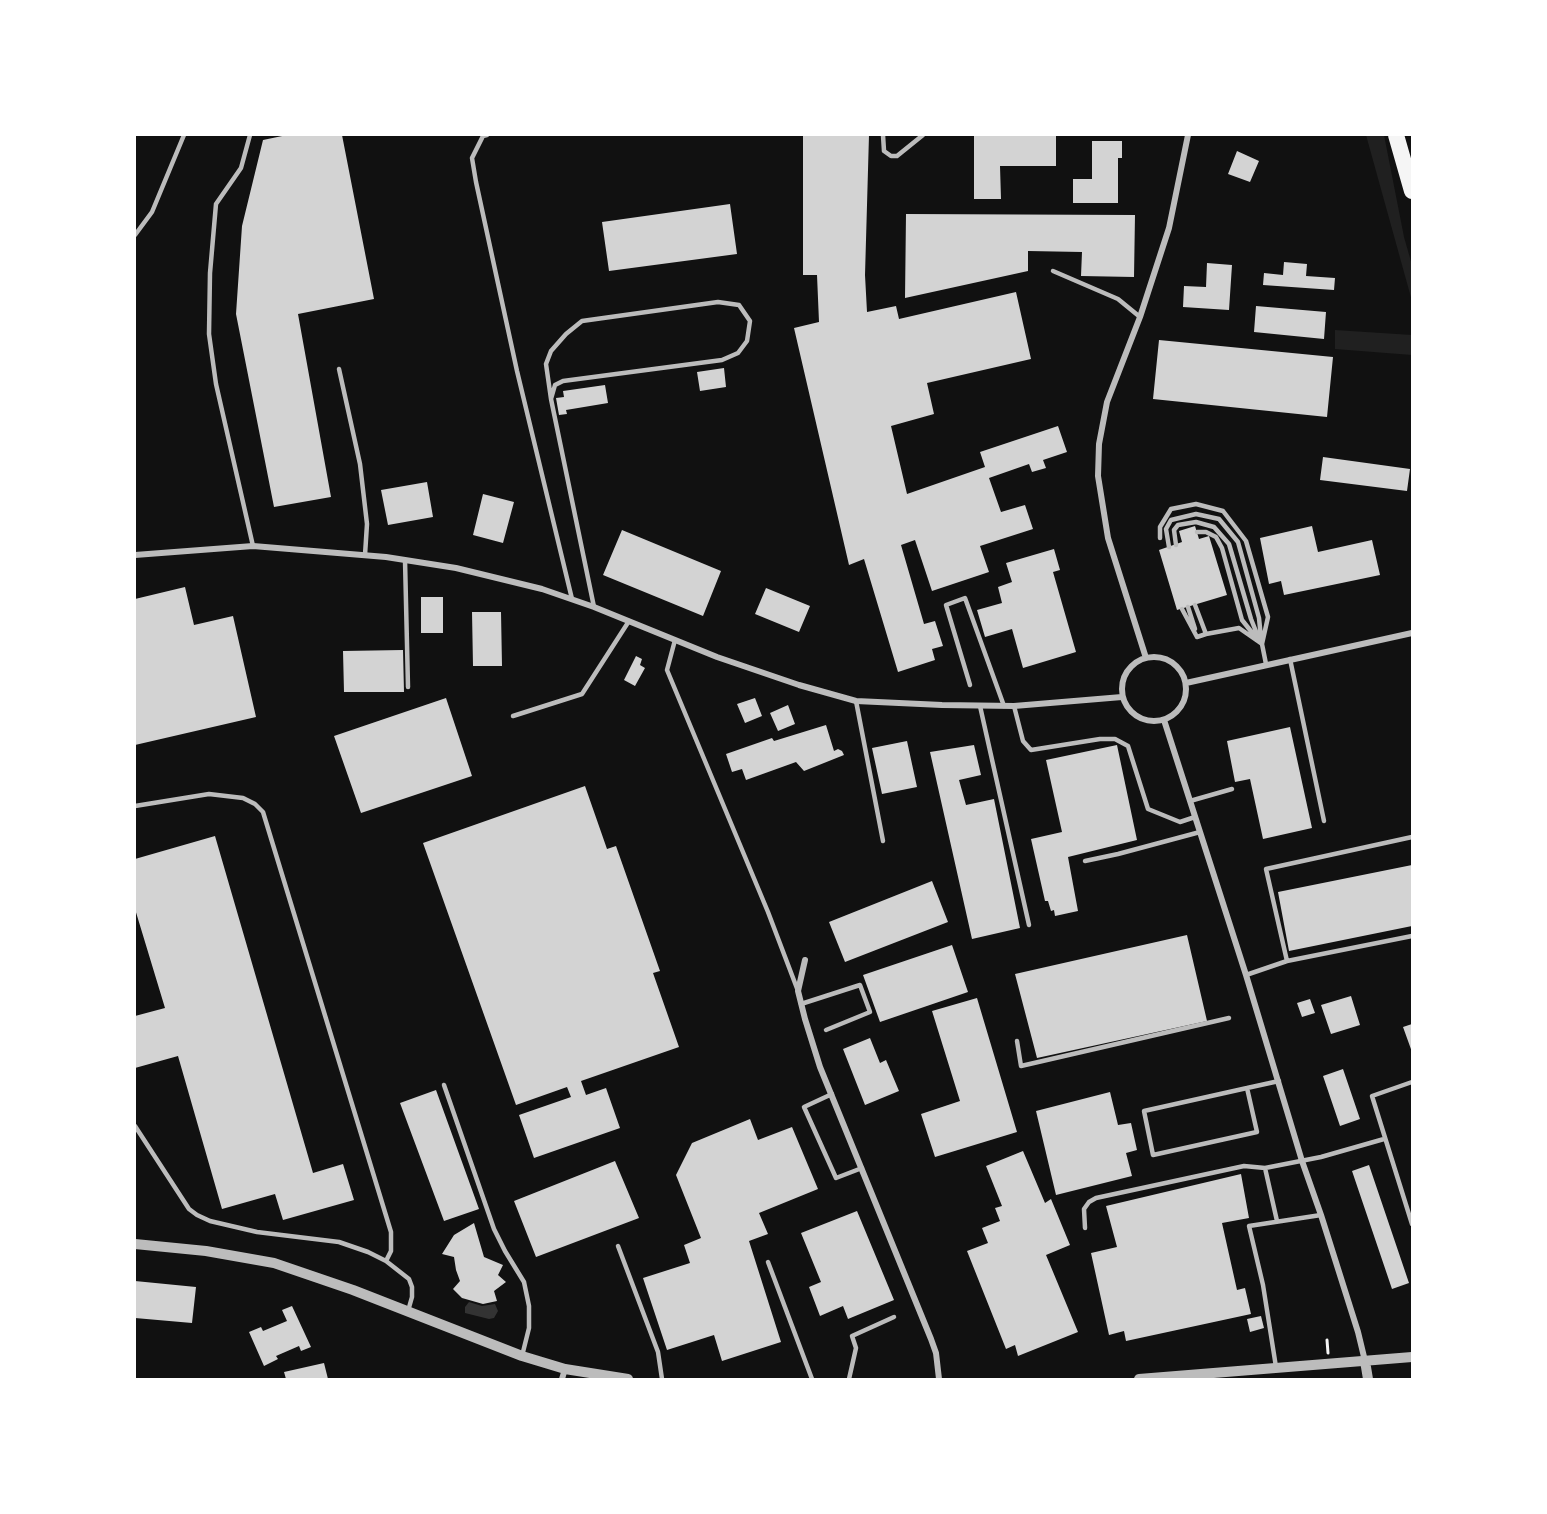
<!DOCTYPE html>
<html>
<head>
<meta charset="utf-8">
<style>
  body { margin:0 }
  #map { position:relative; width:1547px; height:1514px; overflow:hidden; background:#111; font-family:Rubik,sans-serif }
  canvas { display:block }
  .frame { position:absolute; inset:0; border:136px solid #fff; pointer-events:none }
</style>
</head>
<body>
<div id="map">
<canvas width="1547" height="1514"></canvas>
<div class="frame"></div>
</div>
<script>
const context = document.querySelector('canvas').getContext('2d');
context.lineJoin = 'round';
function fill(path, color) {
  context.fillStyle = color;
  context.fill(path, 'evenodd');
}
function poly(rows) {
  const path = new Path2D();
  for (const r of rows) {
    if (r.length === 3) {
      path.moveTo(r[0] + r[2], r[1]);
      path.arc(r[0], r[1], r[2], 0, 2 * Math.PI);
      continue;
    }
    path.moveTo(r[0], r[1]);
    for (let i = 2; i < r.length; i += 2) path.lineTo(r[i], r[i + 1]);
  }
  return path;
}
function stroke(path, color, width, dash) {
  context.strokeStyle = color;
  context.lineWidth = width;
  context.lineCap = dash ? 'butt' : 'round';
  context.setLineDash(dash || []);
  context.stroke(path);
}
const green = poly([
  [1366,135,1384,135,1404,237,1412,265,1412,301],
  [1335,330,1412,335,1412,355,1335,349]
]);
const water = poly([
  [469,1302,482,1306,495,1304,498,1311,494,1318,489,1319,465,1313,465,1307]
]);
const building = poly([
  [287,135,342,135,374,299,298,314,331,497,274,507,236,314,242,226,263,140],
  [803,135,869,135,865,275,867,312,896,306,899,319,1016,292,1031,359,927,383,934,414,891,426,907,494,985,467,980,452,1058,426,1067,452,1043,460,1046,468,1032,472,1029,464,989,478,1001,512,1025,505,1033,529,980,546,989,572,932,591,915,540,901,545,924,624,935,621,943,646,932,649,935,660,898,672,864,559,849,565,794,328,819,322,817,275,803,275],
  [1056,135,1056,166,1000,166,1001,199,974,199,974,136],
  [1092,141,1122,141,1122,158,1118,158,1118,203,1073,203,1073,179,1092,179],
  [1237,151,1259,161,1250,182,1228,174],
  [730,204,737,254,609,271,602,222],
  [906,214,1135,215,1134,277,1081,276,1082,252,1028,251,1028,271,905,298],
  [1284,262,1307,264,1306,276,1335,278,1334,290,1263,285,1264,273,1283,275],
  [1207,263,1232,265,1229,310,1183,307,1184,286,1206,287],
  [1256,306,1326,312,1324,339,1254,332],
  [1159,340,1333,357,1327,417,1153,399],
  [724,368,726,387,700,391,697,372],
  [605,385,608,403,566,410,567,414,559,415,556,398,564,397,563,391],
  [1323,457,1410,469,1407,491,1320,480],
  [427,482,433,517,388,525,381,490],
  [483,494,514,502,503,543,473,535],
  [1195,526,1199,539,1209,536,1227,595,1177,610,1159,550,1182,542,1179,531],
  [1312,526,1318,552,1372,540,1380,575,1284,595,1281,581,1269,584,1260,538],
  [622,530,721,571,703,616,603,575],
  [1054,549,1060,570,1053,572,1076,652,1023,668,1012,629,985,637,977,610,1002,603,998,587,1012,582,1006,563],
  [185,587,194,625,233,616,256,717,135,745,135,599],
  [766,588,810,606,799,632,755,614],
  [421,597,443,597,443,633,421,633],
  [472,612,501,612,502,666,473,666],
  [403,650,404,692,344,692,343,651],
  [636,656,642,659,640,665,645,668,635,686,624,680],
  [446,698,472,776,361,813,334,736],
  [755,698,762,716,745,723,737,704],
  [788,705,795,724,778,731,770,713],
  [826,725,834,751,838,749,842,751,844,755,804,771,796,762,746,780,742,769,732,772,726,754,772,738,774,741],
  [1290,727,1312,828,1263,839,1250,779,1235,782,1227,741],
  [907,741,917,787,882,794,872,748],
  [974,745,981,775,959,780,966,805,994,799,1020,928,972,939,930,752],
  [1117,745,1137,840,1068,857,1078,911,1055,916,1054,910,1051,911,1048,901,1045,901,1031,839,1062,832,1046,760],
  [585,786,607,849,616,846,660,971,653,973,679,1047,581,1081,586,1095,606,1088,620,1128,534,1158,519,1115,571,1097,567,1087,516,1105,423,843],
  [215,836,313,1173,343,1164,354,1200,283,1220,275,1194,222,1209,178,1056,135,1068,135,1016,165,1008,135,909,135,859],
  [1412,865,1412,926,1289,951,1278,892],
  [932,881,948,922,845,962,829,922],
  [1187,935,1207,1021,1037,1058,1015,974],
  [952,945,968,992,880,1022,863,975],
  [1351,996,1360,1025,1331,1034,1321,1005],
  [977,998,1017,1132,935,1157,921,1114,960,1101,932,1011],
  [1310,999,1315,1013,1302,1017,1297,1003],
  [1412,1024,1412,1052,1403,1027],
  [870,1038,880,1063,886,1060,899,1091,865,1105,843,1049],
  [1343,1069,1360,1119,1340,1126,1323,1076],
  [436,1090,479,1209,444,1221,400,1103],
  [1110,1092,1118,1125,1131,1123,1137,1150,1126,1153,1132,1176,1056,1195,1036,1111],
  [750,1119,758,1140,792,1127,818,1189,759,1213,768,1234,749,1241,781,1342,722,1361,714,1335,667,1350,643,1278,690,1263,684,1245,701,1238,676,1175,692,1143],
  [1023,1151,1045,1203,1051,1199,1070,1245,1046,1255,1078,1332,1018,1356,1015,1345,1006,1349,967,1251,988,1243,982,1228,1000,1221,995,1208,1002,1206,986,1166],
  [615,1161,639,1218,536,1257,514,1201],
  [1369,1165,1409,1283,1392,1289,1352,1171],
  [1241,1174,1249,1218,1222,1223,1237,1290,1245,1288,1251,1314,1126,1341,1124,1331,1109,1335,1091,1253,1117,1247,1106,1206],
  [857,1211,894,1300,848,1319,843,1306,820,1316,809,1287,821,1282,801,1233],
  [474,1223,484,1257,503,1265,498,1275,506,1282,494,1291,497,1301,483,1304,462,1298,453,1289,460,1281,456,1270,454,1257,442,1254,454,1235],
  [135,1281,196,1287,192,1323,135,1318],
  [292,1306,311,1347,301,1351,299,1346,276,1356,278,1359,264,1366,249,1332,261,1327,263,1331,287,1321,282,1310],
  [1261,1316,1264,1328,1250,1332,1247,1319],
  [324,1363,328,1379,286,1379,284,1372]
]);
const path = poly([
  [1327,1340,1328,1353]
]);
const service = poly([
  [250,135,241,168,216,204,210,273,209,334,216,384,253,546],
  [487,135,483,136,472,158,476,182,517,371,572,599],
  [883,135,884,151,891,156,897,156,923,135],
  [135,235,152,212,184,135],
  [1053,271,1118,299,1140,317],
  [339,369,360,464,367,524,365,555],
  [551,399,546,364,551,351,566,334,582,321,718,302,739,305,750,321,747,341,738,353,722,360,563,381,555,385,551,399,594,607],
  [1197,532,1206,532,1216,537,1222,548,1242,620,1258,640],
  [1160,538,1160,527,1171,509,1196,504,1223,511,1246,541,1268,617,1262,644],
  [1176,545,1174,530,1178,525,1196,522,1214,527,1229,544,1251,619,1259,639],
  [1169,547,1166,529,1171,520,1196,514,1219,519,1238,542,1259,618,1261,638],
  [405,560,408,687],
  [1195,605,1206,634],
  [1188,607,1195,629],
  [1182,609,1197,637],
  [1197,637,1206,634,1239,628,1262,644,1266,664],
  [675,640,667,670,768,912,798,991],
  [1290,659,1324,821],
  [970,685,946,605,965,598,1004,706],
  [856,701,883,841],
  [980,706,1029,925],
  [1014,706,1023,741,1031,750,1100,739,1115,739,1128,746,1148,809,1180,822,1195,817],
  [513,716,582,694,629,621],
  [1190,801,1232,789],
  [135,806,209,794,243,798,255,804,263,812,391,1232,391,1251,386,1261],
  [1085,861,1118,854,1200,832],
  [1287,961,1266,869,1412,837],
  [1246,975,1287,961,1412,936],
  [801,1004,860,985,870,1012,826,1030],
  [1017,1041,1021,1066,1229,1018],
  [1412,1082,1372,1096,1412,1224],
  [444,1085,494,1229,505,1251,524,1282,529,1306,529,1328,522,1356],
  [1247,1088,1257,1132,1153,1155,1144,1111,1247,1088,1279,1081],
  [832,1094,804,1107,836,1178,862,1168],
  [135,1126,189,1209,197,1215,210,1221,257,1232,339,1242,368,1252,386,1261,409,1279,412,1287,412,1297,408,1311],
  [1277,1221,1265,1168,1321,1157,1384,1139],
  [1085,1228,1084,1209,1089,1202,1096,1198,1244,1166,1265,1168],
  [618,1246,658,1352,662,1379],
  [768,1262,812,1379],
  [1276,1367,1263,1285,1249,1226,1321,1215],
  [849,1379,856,1348,852,1336,894,1317]
]);
const minor = poly([
  [135,555,253,546,386,557,456,568,542,589,594,607,717,657,799,685,856,701,942,705,1014,706,1122,697],
  [1154,689,32],
  [1146,658,1108,538,1098,476,1099,444,1107,402,1140,317,1169,228,1188,135],
  [1186,683,1412,633],
  [1164,720,1246,975,1302,1161,1321,1215,1358,1332,1365,1361],
  [805,960,798,991,805,1019,820,1067,931,1339,936,1353,939,1379],
  [562,1379,565,1369]
]);
const tertiary = poly([
  [135,1244,206,1251,274,1263,353,1290,522,1356,565,1369,628,1379],
  [1365,1361,1368,1379],
  [1139,1379,1412,1357]
]);
const trunk = poly([
  [1396,135,1412,191]
]);
fill(green, '#202020');
fill(water, '#333');
fill(building, '#d3d3d3');
stroke(path, '#f5f5f5', 3);
stroke(service, '#bcbcbc', 4.5);
stroke(minor, '#bcbcbc', 6);
stroke(tertiary, '#bcbcbc', 10);
stroke(trunk, '#f5f5f5', 16);
</script>
</body>
</html>
